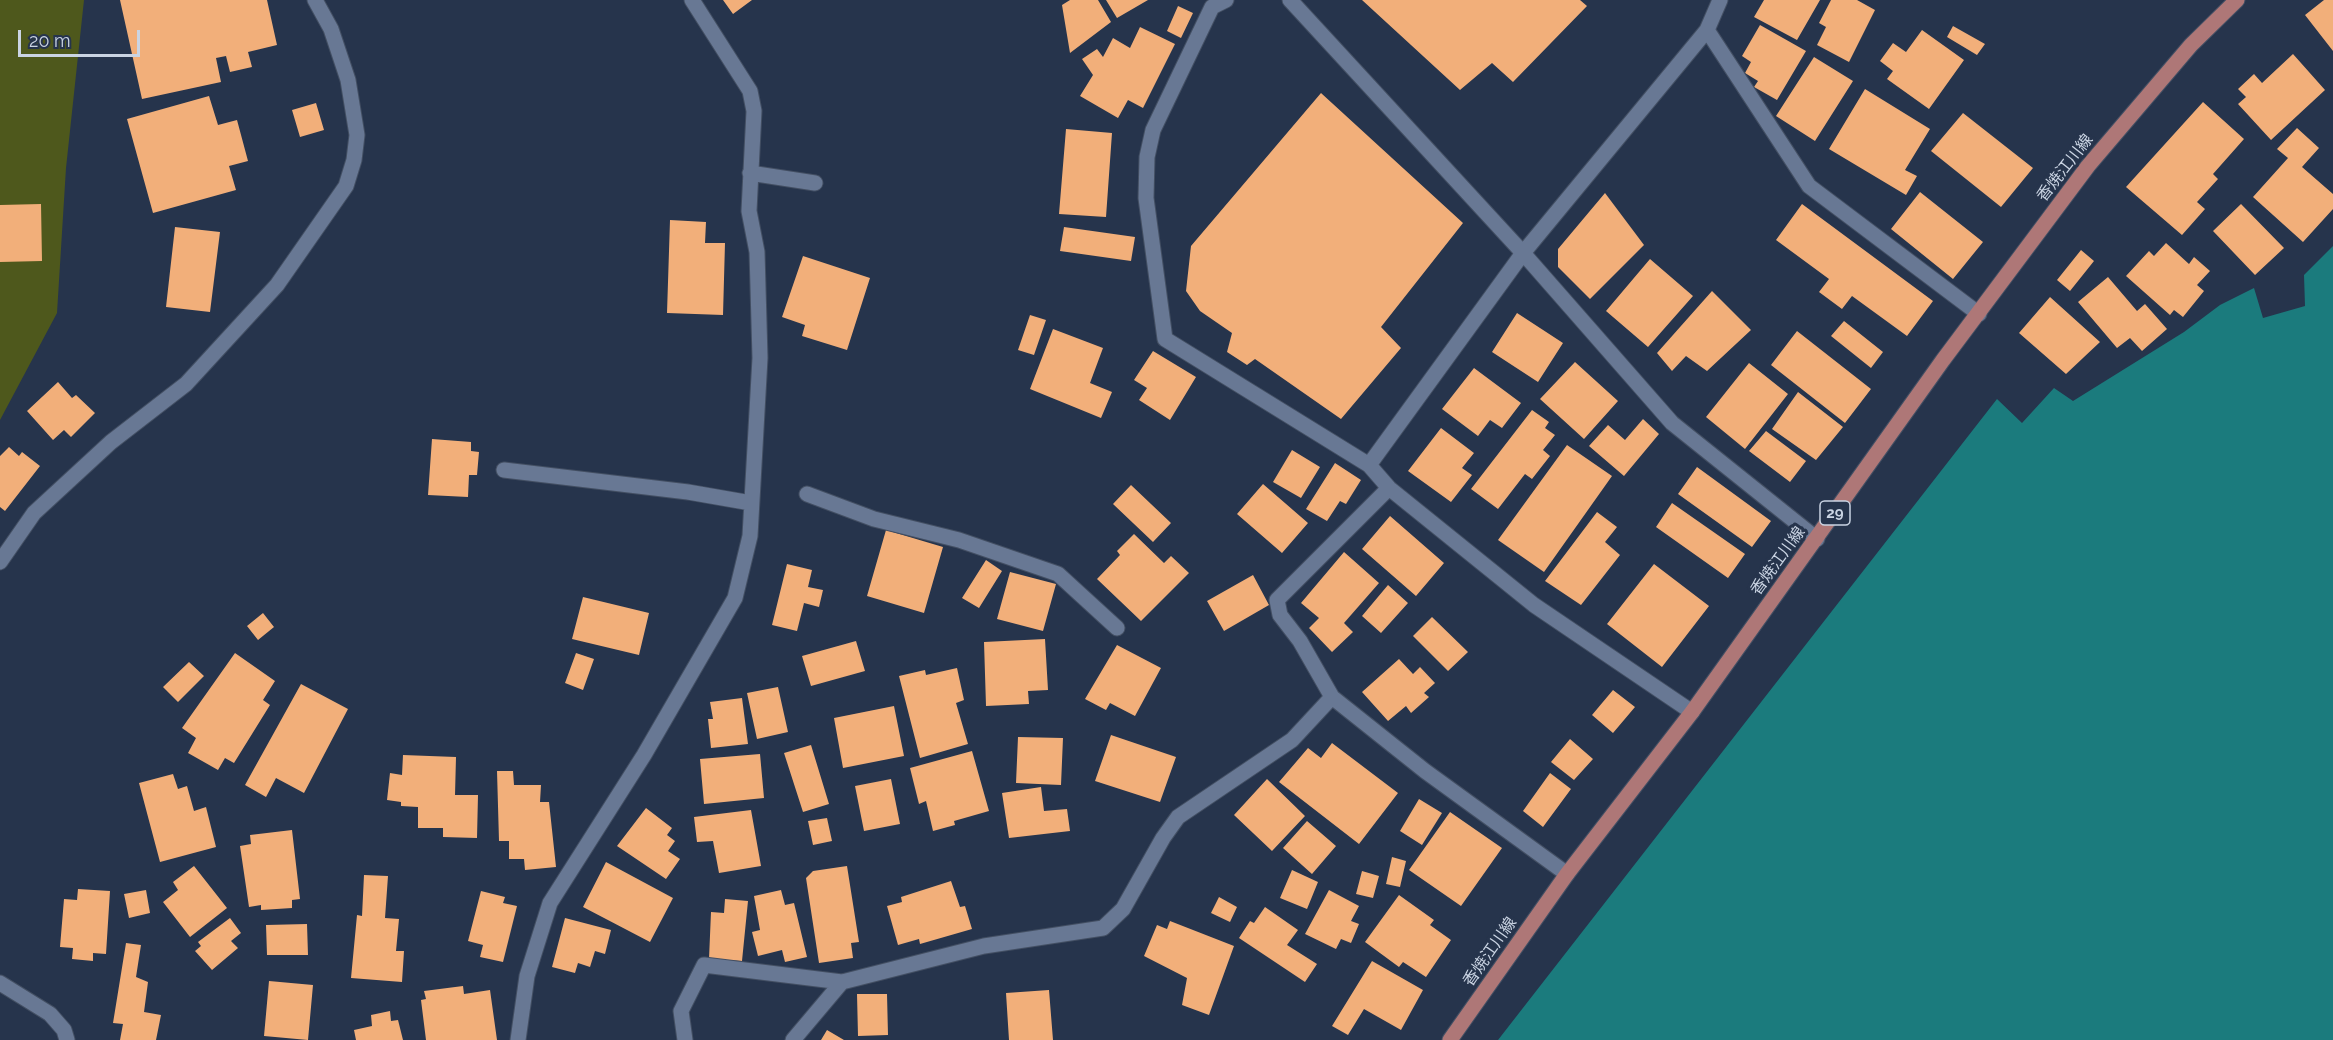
<!DOCTYPE html>
<html>
<head>
<meta charset="utf-8">
<style>
  body { margin:0 }
  #map { position:relative; width:2333px; height:1040px; overflow:hidden; background:#26344c; font-family:Raleway,sans-serif }
  canvas { display:block }
  .scale { position:absolute; left:18px; top:30px; width:122px; height:27px; box-sizing:border-box; border:3px solid #cad4e3; border-top:0; padding-left:8px; font-size:18px; line-height:21px; white-space:nowrap; color:#cad4e3; -webkit-text-stroke:4px #26344c; paint-order:stroke }
</style>
</head>
<body>
<div id="map">
<canvas width="2333" height="1040"></canvas>
<div class="scale">20 m</div>
</div>
<script>
const context = document.querySelector('canvas').getContext('2d');
context.lineJoin = 'round';
function fill(path, color) {
  context.fillStyle = color;
  context.fill(path, 'evenodd');
}
function poly(rows) {
  const path = new Path2D();
  for (const r of rows) {
    path.moveTo(r[0], r[1]);
    for (let i = 2; i < r.length; i += 2) path.lineTo(r[i], r[i + 1]);
  }
  return path;
}
function stroke(path, color, width, dash) {
  context.strokeStyle = color;
  context.lineWidth = width;
  context.lineCap = dash ? 'butt' : 'round';
  context.setLineDash(dash || []);
  context.stroke(path);
}
function label(font, color, halo, rows, align = 'center') {
  context.font = font + ' Raleway,"Noto Sans JP",sans-serif';
  context.lineWidth = 6;
  context.setLineDash([]);
  context.textBaseline = 'middle';
  context.strokeStyle = halo;
  context.fillStyle = color;
  for (const [text, x, y, turn = 0] of rows) {
    context.save();
    context.translate(x, y);
    context.rotate((+turn || 0) * Math.PI / 180);
    context.textAlign = isNaN(turn) ? turn : align;
    if (halo) context.strokeText(text, 0, 0);
    context.fillText(text, 0, 0);
    context.restore();
  }
}
const green = poly([
  [0,0,84,0,66,168,57,313,0,420]
]);
const water = poly([
  [2333,246,2333,1040,1498,1040,1997,399,2022,423,2054,388,2073,401,2184,332,2220,305,2254,288,2263,318,2305,306,2304,275]
]);
const building = poly([
  [120,0,267,0,277,45,248,52,252,67,230,72,226,56,216,58,221,82,142,99],
  [723,0,752,0,733,14],
  [1070,0,1098,0,1111,22,1070,53,1062,5],
  [1106,0,1148,0,1117,18],
  [1362,0,1580,0,1587,6,1513,82,1492,63,1460,90],
  [1764,0,1820,0,1797,40,1754,17],
  [1831,0,1857,0,1875,10,1849,62,1817,45,1826,27,1819,23],
  [2324,0,2333,0,2333,51,2305,15],
  [1178,6,1193,13,1181,38,1167,31],
  [1760,25,1806,51,1777,100,1754,87,1758,81,1745,73,1751,62,1742,56],
  [1953,26,1985,44,1977,55,1947,37],
  [1140,27,1175,44,1143,108,1128,100,1118,118,1080,96,1093,75,1082,59,1097,49,1103,57,1113,38,1130,48],
  [1922,30,1964,60,1929,109,1887,79,1893,71,1880,61,1893,43,1906,52],
  [2293,54,2325,90,2271,140,2238,104,2246,97,2238,89,2254,74,2262,83],
  [1814,57,1853,81,1815,141,1776,116],
  [1865,89,1930,129,1905,170,1917,176,1906,195,1829,149],
  [1321,93,1463,223,1381,327,1401,348,1341,419,1255,359,1247,365,1227,352,1232,333,1200,311,1186,291,1191,246],
  [209,96,218,125,237,120,248,161,229,166,236,190,153,213,127,119],
  [2203,102,2244,139,2213,174,2218,179,2197,202,2205,209,2182,235,2126,187],
  [316,103,324,130,300,137,292,110],
  [1963,113,2033,168,2001,207,1931,151],
  [2297,128,2319,148,2302,167,2333,194,2333,209,2303,242,2253,197,2288,158,2277,149],
  [1066,129,1112,133,1106,217,1059,214],
  [1920,192,1983,242,1953,279,1891,229],
  [1605,193,1644,245,1590,299,1558,267,1558,249],
  [41,204,42,261,0,262,0,205],
  [1802,204,1933,301,1907,336,1852,296,1842,309,1819,292,1829,279,1776,240],
  [2241,204,2284,248,2255,275,2213,231],
  [670,220,706,222,705,243,725,243,723,315,667,313],
  [175,227,220,232,210,312,166,307],
  [1064,227,1135,237,1131,261,1060,251],
  [2166,243,2189,264,2194,257,2210,271,2197,285,2204,291,2183,317,2174,310,2170,315,2126,276,2149,251,2154,256],
  [2081,250,2094,261,2070,291,2057,280],
  [803,256,870,278,847,350,802,336,805,325,782,317],
  [1650,259,1693,296,1648,347,1606,311],
  [2108,277,2137,311,2145,304,2167,329,2142,351,2130,338,2117,348,2078,302],
  [1712,291,1751,330,1707,371,1686,356,1672,371,1657,353],
  [2050,297,2100,342,2066,374,2019,333],
  [1517,313,1563,343,1538,382,1492,352],
  [1030,315,1046,320,1034,355,1018,350],
  [1844,321,1883,352,1871,368,1831,336],
  [1053,329,1103,348,1090,383,1112,392,1101,418,1030,389],
  [1797,331,1871,389,1845,423,1771,365],
  [1153,351,1196,377,1170,420,1139,400,1147,388,1134,380],
  [1575,362,1618,401,1584,439,1540,399],
  [1749,363,1788,394,1745,449,1706,417],
  [1474,368,1521,403,1502,428,1490,420,1478,436,1442,409],
  [58,382,72,398,76,395,95,413,71,437,64,430,53,440,27,411],
  [1798,392,1843,427,1816,460,1772,429],
  [1532,410,1549,422,1545,428,1555,435,1543,450,1550,456,1532,479,1525,474,1498,509,1471,489],
  [1643,419,1659,434,1624,476,1589,446,1608,425,1625,440],
  [1441,428,1474,453,1462,468,1472,475,1451,502,1408,471],
  [1766,431,1806,461,1790,482,1749,451],
  [432,439,471,442,471,451,479,452,477,475,469,475,468,497,428,495],
  [1567,445,1612,476,1544,572,1498,540],
  [9,447,19,456,22,452,40,466,5,511,0,507,0,456],
  [1292,450,1320,467,1301,498,1273,482],
  [1335,463,1361,480,1346,504,1340,501,1327,521,1306,509],
  [1697,467,1771,521,1752,547,1678,494],
  [1263,484,1308,523,1282,553,1237,514],
  [1131,485,1171,523,1153,542,1113,504],
  [1672,503,1745,554,1728,578,1656,527],
  [1597,512,1617,527,1605,542,1620,555,1581,605,1545,581],
  [1390,516,1444,563,1416,596,1362,549],
  [886,530,943,547,924,613,867,596],
  [1134,534,1164,563,1171,556,1189,573,1141,621,1097,579,1120,555,1117,551],
  [1344,552,1379,583,1344,623,1353,632,1332,652,1309,628,1319,618,1301,603],
  [986,560,1002,571,979,608,962,598],
  [787,564,812,570,808,587,823,590,819,607,804,603,797,631,772,625],
  [1654,564,1709,606,1662,667,1607,624],
  [1010,572,1056,584,1043,631,997,619],
  [1253,575,1269,605,1224,631,1207,601],
  [1388,585,1408,603,1381,633,1362,616],
  [583,597,649,613,639,655,572,639],
  [263,613,274,627,258,640,247,626],
  [1432,617,1468,652,1448,671,1413,636],
  [1045,639,1048,690,1028,691,1029,704,986,706,984,642],
  [856,641,865,671,811,686,802,656],
  [1117,645,1161,668,1135,716,1110,703,1106,710,1085,699],
  [235,653,275,681,263,700,270,705,234,763,225,758,218,770,188,753,196,738,182,728],
  [576,653,594,659,583,690,565,683],
  [1399,659,1413,674,1420,667,1435,683,1424,693,1429,697,1411,713,1406,706,1388,721,1362,692],
  [189,662,204,676,178,702,163,687],
  [957,668,964,700,956,703,968,744,920,758,899,676,925,670,926,675],
  [301,684,348,709,304,793,276,778,266,797,245,785],
  [778,687,788,732,757,739,747,693],
  [1613,690,1635,707,1613,733,1592,715],
  [742,698,748,744,711,748,708,719,713,719,710,702],
  [894,706,904,756,843,768,834,718],
  [1111,735,1176,757,1160,802,1095,781],
  [1018,737,1063,738,1061,785,1016,783],
  [1570,739,1593,759,1574,780,1551,762],
  [1332,743,1398,793,1359,844,1279,782,1308,748,1321,758],
  [811,745,829,804,803,812,784,753],
  [972,751,989,811,954,821,955,825,933,831,926,801,919,804,910,768],
  [760,754,764,798,704,804,700,759],
  [403,755,456,757,455,795,478,795,477,838,443,837,443,828,418,828,418,807,401,806,401,802,387,800,390,773,402,775],
  [497,771,513,771,514,785,541,785,540,802,549,802,556,867,525,870,524,859,509,859,509,841,499,841],
  [1550,773,1571,789,1543,827,1523,811],
  [173,774,178,789,187,786,194,811,206,807,216,847,160,862,139,783],
  [891,779,900,824,864,831,855,786],
  [1267,779,1305,816,1272,851,1234,815],
  [1041,787,1044,811,1067,809,1070,831,1009,838,1002,793],
  [1419,799,1442,813,1422,845,1400,831],
  [646,808,672,828,667,835,675,841,668,851,680,859,666,879,617,846],
  [751,810,761,866,719,873,713,841,697,842,694,817],
  [1450,812,1502,848,1461,906,1409,870],
  [827,818,832,841,813,845,808,821],
  [1307,821,1336,846,1312,874,1283,848],
  [292,830,300,899,292,900,292,908,261,910,261,905,249,907,240,846,251,844,250,835],
  [1392,857,1406,861,1400,887,1386,884],
  [606,862,673,898,650,942,583,907],
  [194,866,227,908,190,937,163,902,178,890,173,882],
  [847,866,859,942,851,943,853,958,819,963,806,878,813,871],
  [1292,870,1318,882,1307,909,1280,898],
  [1362,871,1379,876,1373,898,1356,894],
  [364,875,388,876,385,918,399,919,396,951,404,951,402,982,351,978,357,915,362,916],
  [951,881,960,907,965,906,972,929,920,944,919,939,898,945,887,906,902,902,901,897],
  [78,889,110,891,106,954,93,953,93,961,72,959,73,948,60,947,64,899,77,900],
  [146,890,150,913,129,918,124,894],
  [781,890,785,905,794,903,807,957,785,962,782,950,758,956,752,932,760,930,754,896],
  [1329,890,1359,906,1351,921,1359,924,1351,943,1341,939,1336,949,1305,934],
  [481,891,505,897,503,903,517,906,503,962,480,957,483,945,468,941],
  [1399,895,1434,920,1430,925,1451,940,1426,977,1403,962,1399,967,1365,942],
  [1219,897,1237,907,1230,922,1211,913],
  [725,899,748,901,742,961,709,959,711,912,724,913],
  [1265,907,1298,930,1287,945,1317,964,1305,982,1239,938,1250,921,1254,923],
  [230,918,241,933,231,941,238,948,212,970,195,951,201,946,198,942],
  [565,918,611,930,605,954,595,951,590,967,578,963,575,973,552,967],
  [1170,921,1234,946,1209,1015,1182,1005,1187,978,1144,956,1157,925,1167,929],
  [307,924,308,955,267,955,266,925],
  [126,943,141,945,136,977,148,982,144,1012,161,1015,156,1040,120,1040,123,1024,113,1023],
  [1372,961,1423,990,1401,1030,1364,1009,1348,1035,1332,1026],
  [269,981,313,985,308,1040,264,1036],
  [463,986,464,994,490,990,497,1040,426,1040,421,1000,426,999,424,991],
  [1049,990,1053,1040,1009,1040,1006,993],
  [857,994,887,994,888,1035,858,1036],
  [390,1011,391,1021,398,1020,403,1040,356,1040,354,1030,372,1026,371,1015],
  [827,1030,844,1040,821,1040]
]);
const minor = poly([
  [1226,0,1212,7,1153,130,1147,157,1146,198,1165,339,1369,465,1389,488,1534,605,1692,712],
  [1290,0,1523,253,1672,423,1817,539],
  [1707,30,1720,0],
  [750,173,815,183],
  [1369,465,1523,253,1707,30,1809,186,1979,314],
  [504,470,688,492,751,503],
  [807,494,874,519,959,540,1058,574,1117,628],
  [0,562,34,513,111,442,186,384,277,285,346,186,354,160,357,135,348,80,331,29,315,0],
  [1332,697,1300,641,1280,615,1277,600,1389,488],
  [0,983,50,1014,64,1030,67,1040],
  [518,1040,527,976,550,903,644,755,735,598,750,536,760,358,757,252,749,211,754,111,750,91,692,0],
  [685,1040,681,1011,704,965,842,982],
  [793,1040,842,982,984,946,1103,928,1123,909,1163,838,1178,817,1292,740,1332,697,1425,771,1567,874]
]);
const major = poly([
  [1450,1040,1567,874,1692,712,1943,360,2088,166,2191,45,2237,0]
]);
const shields = [
  [1835,513,30]
];
const shieldNames = [
  ["29",1835,513]
];
const streetNames = [
  ["香焼江川線",2065,168,-52],
  ["香焼江川線",1778,561,-54],
  ["香焼江川線",1490,952,-55]
];
fill(green, '#4e581c');
fill(water, '#1b7b7d');
fill(building, '#f2af7a');
stroke(minor, '#434f63', 17);
stroke(major, '#434f63', 17);
stroke(minor, '#687894', 15);
stroke(major, '#ae7777', 15);
for (const [x, y, w] of shields) {
  const box = new Path2D();
  box.roundRect(x - w / 2, y - 12, w, 24, 4.5);
  context.fillStyle = '#26344c';
  context.fill(box);
  stroke(box, '#cad4e3', 1.5);
}
label('bold 15px', '#cad4e3', null, shieldNames);
label('16px', '#cad4e3', '#26344c', streetNames);
</script>
</body>
</html>
